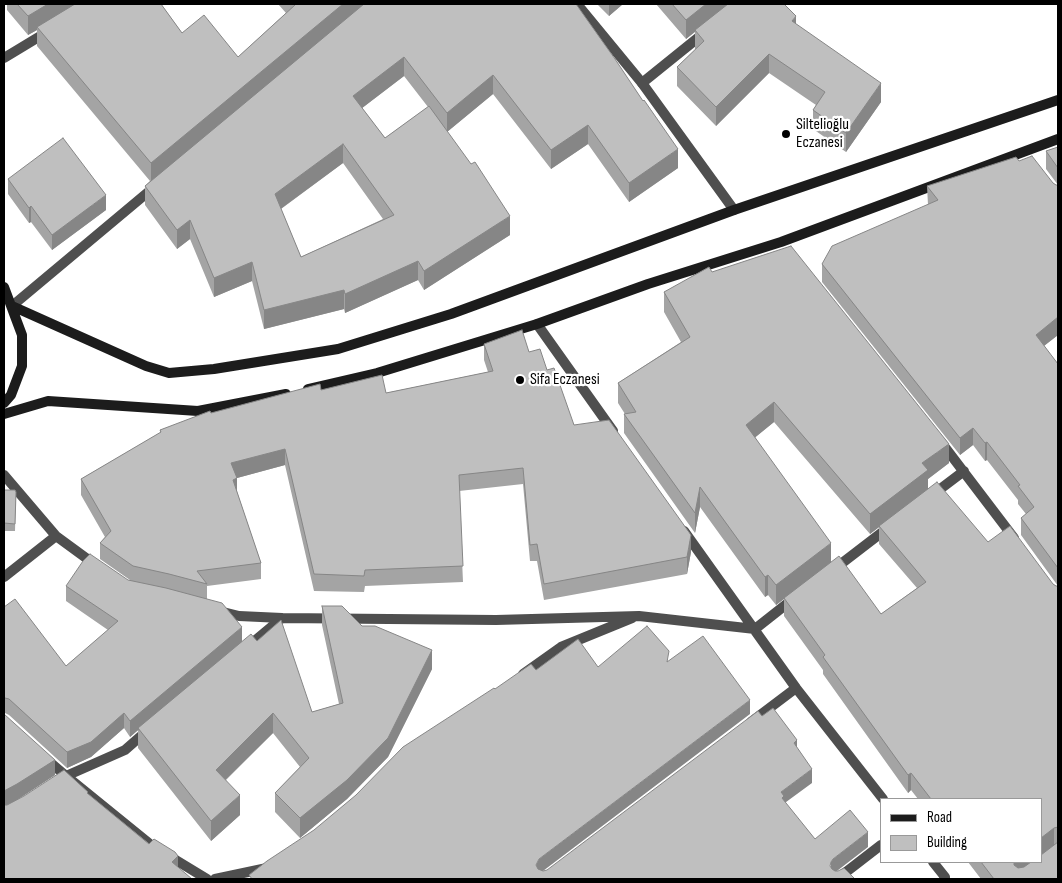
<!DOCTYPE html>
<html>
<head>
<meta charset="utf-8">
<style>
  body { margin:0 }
  #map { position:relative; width:1062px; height:883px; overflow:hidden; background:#fff; font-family:"Sofia Sans Condensed",sans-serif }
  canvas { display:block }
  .frame { position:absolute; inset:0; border:5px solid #000; pointer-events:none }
  .legend { position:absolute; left:880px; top:798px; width:162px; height:65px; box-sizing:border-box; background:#fff; border:1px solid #999; margin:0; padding:6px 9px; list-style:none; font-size:15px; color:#000 }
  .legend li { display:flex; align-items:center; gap:10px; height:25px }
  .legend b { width:25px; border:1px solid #999 }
</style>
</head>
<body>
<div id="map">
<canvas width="1062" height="883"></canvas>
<div class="frame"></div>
<ul class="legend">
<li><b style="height:6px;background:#1c1c1c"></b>Road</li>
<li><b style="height:14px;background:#bfbfbf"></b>Building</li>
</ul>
</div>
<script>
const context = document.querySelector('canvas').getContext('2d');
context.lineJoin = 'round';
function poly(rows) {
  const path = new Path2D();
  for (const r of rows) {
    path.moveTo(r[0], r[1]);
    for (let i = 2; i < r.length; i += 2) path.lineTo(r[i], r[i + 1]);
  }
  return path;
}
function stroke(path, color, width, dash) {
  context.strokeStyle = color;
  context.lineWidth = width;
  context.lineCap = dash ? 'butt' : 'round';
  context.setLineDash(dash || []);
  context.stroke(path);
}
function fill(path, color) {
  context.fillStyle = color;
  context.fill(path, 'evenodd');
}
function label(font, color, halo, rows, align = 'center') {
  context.font = font + ' "Sofia Sans Condensed",sans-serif';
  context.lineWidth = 4.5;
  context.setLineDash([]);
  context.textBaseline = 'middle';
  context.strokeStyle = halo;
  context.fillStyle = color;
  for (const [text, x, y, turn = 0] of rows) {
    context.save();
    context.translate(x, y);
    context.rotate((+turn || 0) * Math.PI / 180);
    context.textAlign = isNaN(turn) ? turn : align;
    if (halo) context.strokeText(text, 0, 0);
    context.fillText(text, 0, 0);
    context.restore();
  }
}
const minor = poly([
  [4,58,47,32],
  [642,83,704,33],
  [12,306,153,188],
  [537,324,613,431],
  [941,442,1014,538],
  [4,475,56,536,97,566],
  [931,496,964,471],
  [684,531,796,688,883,799],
  [833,570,889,527],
  [4,577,56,536],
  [219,611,239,616,282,618,496,620,639,616,755,629,793,599],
  [246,648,282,618],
  [523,674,561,647,632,618],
  [751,722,796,688],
  [60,780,66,776,125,750,149,729],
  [933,862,945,877,944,879],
  [215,879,267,868],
  [837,879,881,845]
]);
const tertiary = poly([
  [577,4,642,83,734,210],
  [45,758,66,776,151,845,207,879]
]);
const secondary = poly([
  [4,287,22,335,22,366,11,395,4,403],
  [12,306,146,366,169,373,214,369,338,349,451,314,734,210,1058,100],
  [308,389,377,373,537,324,648,284,781,242,1058,139],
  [4,414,48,401,198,411,286,394]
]);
const wall = poly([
  [7,4,161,4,182,33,238,57,286,13,278,4,576,4,678,168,629,202,588,144,551,169,493,94,447,132,510,235,424,290,418,280,345,313,344,309,264,329,252,281,214,297,190,239,177,249,145,205,145,186,150,181,37,46,37,30,28,35,7,10],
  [404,76,428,107,385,138,362,108],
  [343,163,383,219,301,257,281,209],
  [597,4,623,4,609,16],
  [656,4,784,4,796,24,881,102,846,152,813,129,813,110,816,105,769,73,716,126,677,86,677,67,695,50,695,32,686,39],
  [1058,147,1058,335,1044,346,1058,364,1058,586,1021,535,1021,518,1026,514,1018,504,1018,500,987,460,985,461,973,445,960,455,822,282,822,264,928,205,927,186,1019,161,1056,185,1058,185,1046,169,1046,151],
  [8,179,106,210,52,250,31,222,29,223,8,194],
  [712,272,949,463,928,479,928,489,988,542,1056,586,1058,586,1058,879,981,879,968,862,1041,862,1041,799,918,799,911,790,908,793,823,674,823,670,784,616,784,599,776,605,768,595,765,597,700,507,695,533,624,433,624,414,625,414,618,403,618,383,681,342,664,312,664,292],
  [774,422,870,534,879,527,879,544,917,588,881,614,831,562,755,437],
  [484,344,529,352,547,370,574,425,691,552,687,574,544,600,537,561,530,561,523,484,459,491,463,582,365,586,364,592,314,591,285,465,237,478,237,492,261,563,261,579,207,586,207,599,242,641,312,712,339,704,322,625,322,606,362,626,432,669,388,757,347,799,300,838,275,812,275,793,300,767,273,733,226,780,240,815,211,841,138,748,138,730,130,737,124,728,91,757,67,768,9,715,5,713,4,714,55,775,18,799,88,794,178,867,4,879,4,607,66,666,108,630,66,601,66,586,130,580,100,559,100,543,105,537,81,495,81,479,160,433,160,430,211,413,321,390,386,393,488,372,484,360],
  [4,490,16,492,15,531,4,531]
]);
const shadedWall = poly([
  [48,4,79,4,37,27,37,30,28,35,28,16],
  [343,4,366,4,151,182,151,163],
  [609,4,623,4,609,16],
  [706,4,729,4,686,39,686,20],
  [796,16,796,35,792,21],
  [769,54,769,73,716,126,716,107],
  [404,57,404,76,353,115,353,96],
  [493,75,493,94,447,132,447,113],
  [881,83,881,102,846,152,846,133],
  [588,125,588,144,551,169,551,150],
  [343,144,343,163,275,213,275,194],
  [678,149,678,168,629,202,629,183],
  [106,195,106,210,52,250,52,235],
  [31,206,31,222,29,223,29,208],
  [510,216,510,235,424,290,424,271],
  [190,220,190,239,177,249,177,230],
  [418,261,418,280,345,313,345,294],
  [252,262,252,281,214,297,214,278],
  [344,290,344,309,264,329,264,310],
  [1058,317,1058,335,1036,352,1036,335],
  [774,402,774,422,746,445,746,425],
  [973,428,973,445,960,455,960,438],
  [987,442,987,460,985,461,985,443],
  [949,444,949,463,928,479,928,490,870,534,870,514,922,463],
  [285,449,285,465,237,478,237,494,233,480,231,463],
  [700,487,700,507,695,533,695,513],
  [691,535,691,552,687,574,687,557],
  [831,543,831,563,776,605,776,585],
  [768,575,768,595,765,597,765,577],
  [242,627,242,642,130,737,130,721],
  [432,650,432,669,388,757,347,799,300,838,300,818],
  [4,698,5,698,5,713,4,714],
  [750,700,750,714,539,874,536,865,539,859],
  [124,713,124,728,91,757,67,768,67,752],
  [273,713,273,733,216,789,216,770],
  [797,740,797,755,794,743],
  [55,760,55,775,17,800,4,806,4,791],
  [812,769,812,783,782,805,781,792],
  [911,773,911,790,908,793,908,775],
  [240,795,240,815,211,841,211,821],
  [1054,828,1054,845,1041,855,1041,838],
  [868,832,868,847,833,874,831,877,831,862,833,859],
  [178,856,178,872,172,862],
  [1014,862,1032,862,1014,877]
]);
const building = poly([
  [17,4,48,4,28,16,17,4],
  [75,4,161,4,182,33,204,15,238,57,295,5,294,4,343,4,151,163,37,27,75,4],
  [364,4,576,4,615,59,643,101,644,100,678,149,629,183,588,125,551,150,493,75,447,113,404,57,353,96,385,138,429,106,471,164,475,162,510,216,424,271,418,261,345,294,344,290,264,310,252,262,214,278,190,220,177,230,145,186,364,4],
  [343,144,394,215,301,257,275,194,343,144],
  [672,4,706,4,686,20,672,4],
  [728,4,784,4,796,16,792,21,881,83,846,133,813,110,825,92,769,54,716,107,677,67,704,41,695,30,728,4],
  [63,138,106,195,52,235,31,206,29,208,8,179,63,138],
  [1058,147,1058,168,1046,151,1058,147],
  [1032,156,1053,183,1056,185,1058,185,1058,317,1036,335,1058,364,1058,568,1021,518,1034,507,1018,486,1020,485,987,442,985,443,973,428,960,438,822,264,832,246,938,200,927,186,1016,157,1019,161,1032,156],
  [791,246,949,444,922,463,928,470,870,514,774,402,746,425,831,543,776,585,768,575,765,577,700,487,695,513,624,414,636,412,618,383,690,337,664,292,709,267,712,272,791,246],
  [522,330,529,352,540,349,547,370,554,368,574,425,609,420,691,535,687,557,544,584,537,544,530,545,523,468,459,475,463,566,365,570,364,576,314,574,285,449,231,463,237,478,233,480,261,563,197,571,207,584,169,574,133,566,100,543,111,531,81,479,161,432,160,430,210,411,211,413,320,384,321,390,382,375,386,393,493,371,484,344,522,330],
  [937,482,988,542,1010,526,1053,584,1056,586,1058,586,1058,827,1054,828,1041,838,1041,799,931,799,911,773,908,775,823,657,825,655,784,598,839,556,881,614,926,582,879,526,937,482],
  [4,490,15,490,16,492,15,524,4,523,4,490],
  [90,554,128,580,166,588,222,603,242,627,130,721,124,713,91,742,67,752,9,699,5,698,4,698,4,607,15,599,66,666,118,621,66,586,83,561,90,554],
  [322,606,342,606,362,626,375,626,432,650,388,738,347,780,300,818,275,793,309,758,273,713,216,770,240,795,211,821,138,728,251,634,257,641,281,620,312,712,343,703,322,606],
  [647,626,669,651,667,662,703,636,750,700,539,859,536,865,538,869,543,871,547,870,758,711,762,716,773,708,797,740,794,743,812,769,781,792,784,796,782,798,815,839,850,810,868,832,833,859,831,862,830,866,832,869,835,871,838,871,844,868,855,879,252,879,249,875,267,861,314,830,356,795,403,747,494,688,495,689,531,664,536,670,578,639,598,667,647,626],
  [4,714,55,760,17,784,4,791,4,714],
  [64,770,88,792,87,793,149,844,154,839,175,852,178,856,172,862,192,879,4,879,4,805,7,805,24,796,64,770],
  [1058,842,1058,879,994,879,981,862,1014,862,1014,865,1018,868,1024,867,1031,862,1041,862,1041,855,1058,842]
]);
const markers = [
  [786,134,5,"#000"],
  [520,380,5,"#000"]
];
const poiNames = [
  ["Siltelioğlu",796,125],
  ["Eczanesi",796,143],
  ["Sifa Eczanesi",530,380]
];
stroke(minor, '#4f4f4f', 10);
stroke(tertiary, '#4f4f4f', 10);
stroke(secondary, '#1c1c1c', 10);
fill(wall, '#a4a4a4');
fill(shadedWall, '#868686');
fill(building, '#bfbfbf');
stroke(building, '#868686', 1);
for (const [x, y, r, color] of markers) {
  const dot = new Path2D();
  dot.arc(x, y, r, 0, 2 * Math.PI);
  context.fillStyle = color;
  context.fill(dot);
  stroke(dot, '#fff', 2);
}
label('16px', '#000', '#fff', poiNames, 'left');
</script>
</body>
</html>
